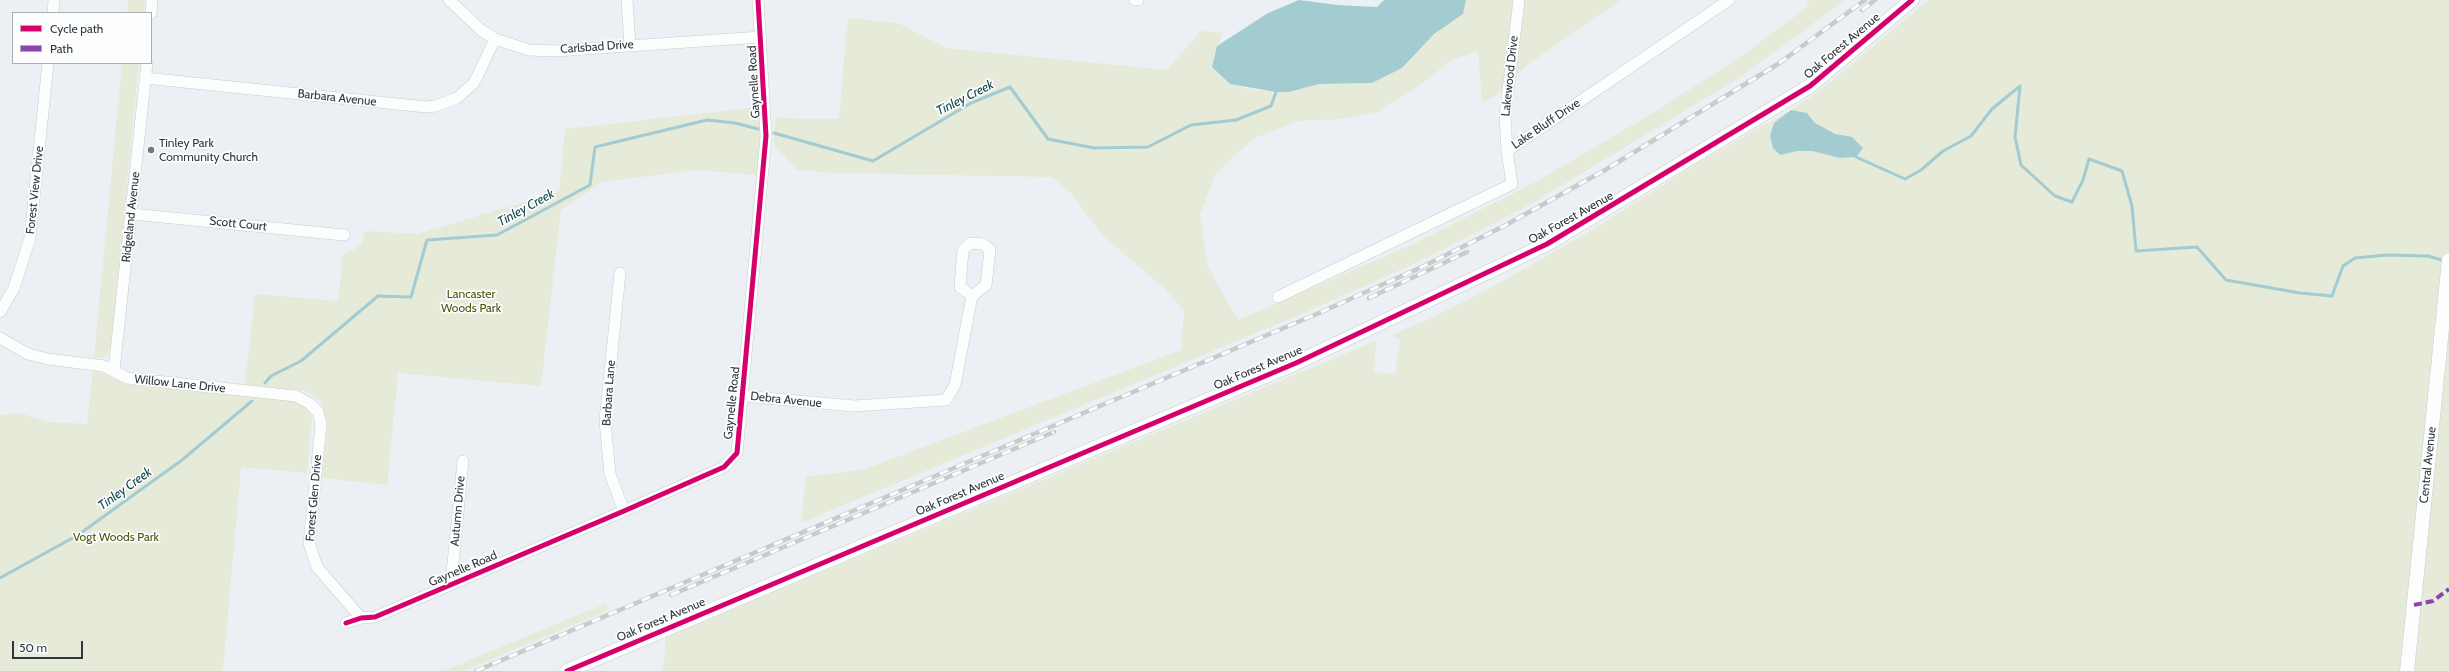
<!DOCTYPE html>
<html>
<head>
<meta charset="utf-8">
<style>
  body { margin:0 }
  #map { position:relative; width:2449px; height:671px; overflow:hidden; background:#ecf0f4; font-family:Cabin,sans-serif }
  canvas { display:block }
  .legend { position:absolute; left:12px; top:12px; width:140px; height:52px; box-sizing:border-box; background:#fbfdfe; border:1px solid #abadaf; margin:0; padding:5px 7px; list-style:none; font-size:12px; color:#323639 }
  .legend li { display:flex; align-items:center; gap:8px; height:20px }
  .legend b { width:20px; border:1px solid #abadaf }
  .scale { position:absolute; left:12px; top:641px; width:71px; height:18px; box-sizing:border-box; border:2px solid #323639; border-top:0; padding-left:5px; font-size:12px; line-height:14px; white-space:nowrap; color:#323639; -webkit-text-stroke:3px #fbfdfe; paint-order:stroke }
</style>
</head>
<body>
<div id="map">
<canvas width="2449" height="671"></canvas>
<ul class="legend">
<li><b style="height:5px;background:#d6006c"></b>Cycle path</li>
<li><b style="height:5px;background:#8e44ad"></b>Path</li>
</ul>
<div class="scale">50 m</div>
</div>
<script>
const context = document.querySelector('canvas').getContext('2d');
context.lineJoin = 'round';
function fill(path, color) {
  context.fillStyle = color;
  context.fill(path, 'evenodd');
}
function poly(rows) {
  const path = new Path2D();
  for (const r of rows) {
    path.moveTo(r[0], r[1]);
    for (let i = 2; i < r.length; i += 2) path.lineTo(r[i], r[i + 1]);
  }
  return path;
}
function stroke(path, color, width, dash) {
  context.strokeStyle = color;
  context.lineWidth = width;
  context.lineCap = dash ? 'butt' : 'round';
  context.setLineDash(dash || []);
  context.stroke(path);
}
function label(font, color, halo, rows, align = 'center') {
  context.font = font + ' Cabin,sans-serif';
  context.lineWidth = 3.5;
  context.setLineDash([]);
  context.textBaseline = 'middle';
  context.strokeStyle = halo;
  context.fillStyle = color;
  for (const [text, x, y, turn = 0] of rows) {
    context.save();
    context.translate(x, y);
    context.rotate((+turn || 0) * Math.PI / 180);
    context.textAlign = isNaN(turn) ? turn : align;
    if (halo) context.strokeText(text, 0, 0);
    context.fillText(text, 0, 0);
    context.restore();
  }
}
const green = poly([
  [128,0,145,0,144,13,127,13],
  [1466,0,1621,0,1527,65,1497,95,1482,103,1478,51,1452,60,1416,88,1377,112,1342,119,1297,121,1253,139,1215,174,1200,216,1208,267,1238,320,1411,245,1532,184,1653,113,1740,57,1809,6,1806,0,1845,0,1739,78,1531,204,1427,258,1306,312,801,523,806,477,865,469,1181,350,1184,311,1165,289,1103,236,1069,191,1052,177,833,173,797,170,774,145,775,118,839,119,848,18,898,23,946,48,1167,70,1201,31,1224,33,1217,46,1212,67,1230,84,1253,90,1289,92,1319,84,1372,83,1402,68,1434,34,1463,14],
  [1928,0,2449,0,2449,671,663,671,666,637,1376,341,1374,372,1395,374,1400,340,1392,335,1438,315,1501,282,1589,232,1701,161,1791,110,1818,92],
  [122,63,139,63,111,346,108,354,103,358,94,357],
  [759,107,761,126,757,175,696,170,602,182,561,210,541,386,398,373,387,485,322,478,328,422,320,401,306,391,245,385,255,294,338,301,343,254,354,250,362,242,365,231,417,234,559,192,565,129],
  [93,370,102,372,120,382,131,385,296,400,308,408,312,418,307,473,241,467,223,671,0,671,0,415,20,413,48,422,87,424],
  [607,603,607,611,463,671,443,671]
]);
const water = poly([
  [1299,0,1337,5,1377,7,1384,0,1466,0,1463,14,1434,34,1402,68,1372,83,1319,84,1289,92,1276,92,1230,84,1212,67,1217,46,1268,13],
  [1791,110,1807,113,1815,123,1835,134,1852,137,1863,148,1856,157,1840,158,1812,151,1797,151,1780,155,1773,148,1770,136,1774,123]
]);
const stream = poly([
  [774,133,873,161,971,103,1010,87,1048,139,1094,148,1148,147,1191,125,1236,120,1271,106,1276,92],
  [1856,157,1905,179,1921,170,1943,151,1971,136,1992,109,2020,86,2015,137,2021,165,2055,196,2072,202,2083,180,2089,159,2122,171,2132,206,2136,251,2197,247,2226,280,2300,293,2332,296,2343,266,2355,258,2387,255,2428,256,2445,261],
  [265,383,271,376,301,361,378,296,411,297,427,240,497,235,590,185,595,147,707,120,735,123,758,129],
  [0,578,78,535,182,460,252,401]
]);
const minor = poly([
  [449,0,481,30,495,39,529,50,555,51,761,37],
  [627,0,630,45],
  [1135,0,1138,0],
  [53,13,54,0],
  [151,13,152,0],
  [145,78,426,107,436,106,457,98,474,83,495,39],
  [1507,151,1729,0],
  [132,214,344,235],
  [620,273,605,421,610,474,624,511],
  [1278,297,1512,184,1507,151,1505,116,1519,0],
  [0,312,14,288,30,238,48,63],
  [0,338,28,354,48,359,104,366,127,378,296,396,309,403,318,412,321,424,309,543,317,567,361,618],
  [114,370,147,63],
  [743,396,854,406,946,400,955,385,972,296,986,285,990,250,983,244,970,243,963,250,960,287,972,296],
  [451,584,463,461],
  [346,623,361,618,375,617,624,511,724,467,737,453,766,136,758,0]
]);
const tertiary = poly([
  [567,671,1296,363,1547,244,1810,86,1912,0],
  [2407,671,2449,260]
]);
const rail = poly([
  [1862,10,1875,0],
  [1369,298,1467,252],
  [671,595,1054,432],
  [476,671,1319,313,1424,266,1504,226,1605,170,1778,64,1865,0]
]);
const quiet = poly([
  [2414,605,2433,601,2449,589]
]);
const cycleway = poly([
  [346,623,361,618,375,617,624,511,724,467,737,453,766,136,758,0],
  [567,671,1296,363,1547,244,1810,86,1912,0]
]);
const markers = [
  [151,150,4,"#73777a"]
];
const streetNames = [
  ["Oak Forest Avenue",1842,46,-40],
  ["Carlsbad Drive",597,47,-4],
  ["Lakewood Drive",1510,76,-84],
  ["Gaynelle Road",754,82,-93],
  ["Barbara Avenue",337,98,6],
  ["Lake Bluff Drive",1546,124,-34],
  ["Forest View Drive",35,190,-84],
  ["Ridgeland Avenue",131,217,-84],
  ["Oak Forest Avenue",1571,218,-29],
  ["Scott Court",238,224,6],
  ["Oak Forest Avenue",1258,368,-23],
  ["Willow Lane Drive",180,384,6],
  ["Barbara Lane",609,393,-86],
  ["Debra Avenue",786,400,6],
  ["Gaynelle Road",732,403,-84],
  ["Central Avenue",2428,465,-84],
  ["Oak Forest Avenue",960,494,-23],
  ["Forest Glen Drive",314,498,-85],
  ["Autumn Drive",458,511,-85],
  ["Gaynelle Road",463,569,-23],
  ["Oak Forest Avenue",661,620,-23]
];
const poiNames = [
  ["Tinley Park",159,143],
  ["Community Church",159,157]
];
const parkNames = [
  ["Lancaster",471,294],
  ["Woods Park",471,308],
  ["Vogt Woods Park",116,537]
];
const waterNames = [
  ["Tinley Creek",965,98,-27],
  ["Tinley Creek",526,208,-29],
  ["Tinley Creek",125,489,-36]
];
fill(green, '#e5ead9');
fill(water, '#a2ccd2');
stroke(stream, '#a2ccd2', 3);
stroke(minor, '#c9cccf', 12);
stroke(tertiary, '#c9cccf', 15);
stroke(minor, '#fcfdfd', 11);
stroke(tertiary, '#fcfdfd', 14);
stroke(rail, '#c8cacb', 4.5);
stroke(rail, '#fbfdfe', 3, [9]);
stroke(quiet, '#8e44ad', 4, [8, 4]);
stroke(cycleway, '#d6006c', 5);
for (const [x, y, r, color] of markers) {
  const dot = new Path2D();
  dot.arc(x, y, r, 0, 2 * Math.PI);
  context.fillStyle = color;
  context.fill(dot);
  stroke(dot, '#fbfdfe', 1.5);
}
label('12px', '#323639', '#fbfdfe', streetNames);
label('12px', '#323639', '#fbfdfe', poiNames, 'left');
label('12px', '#4d540a', '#fbfdfe', parkNames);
label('italic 13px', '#14494e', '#fbfdfe', waterNames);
</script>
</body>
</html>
